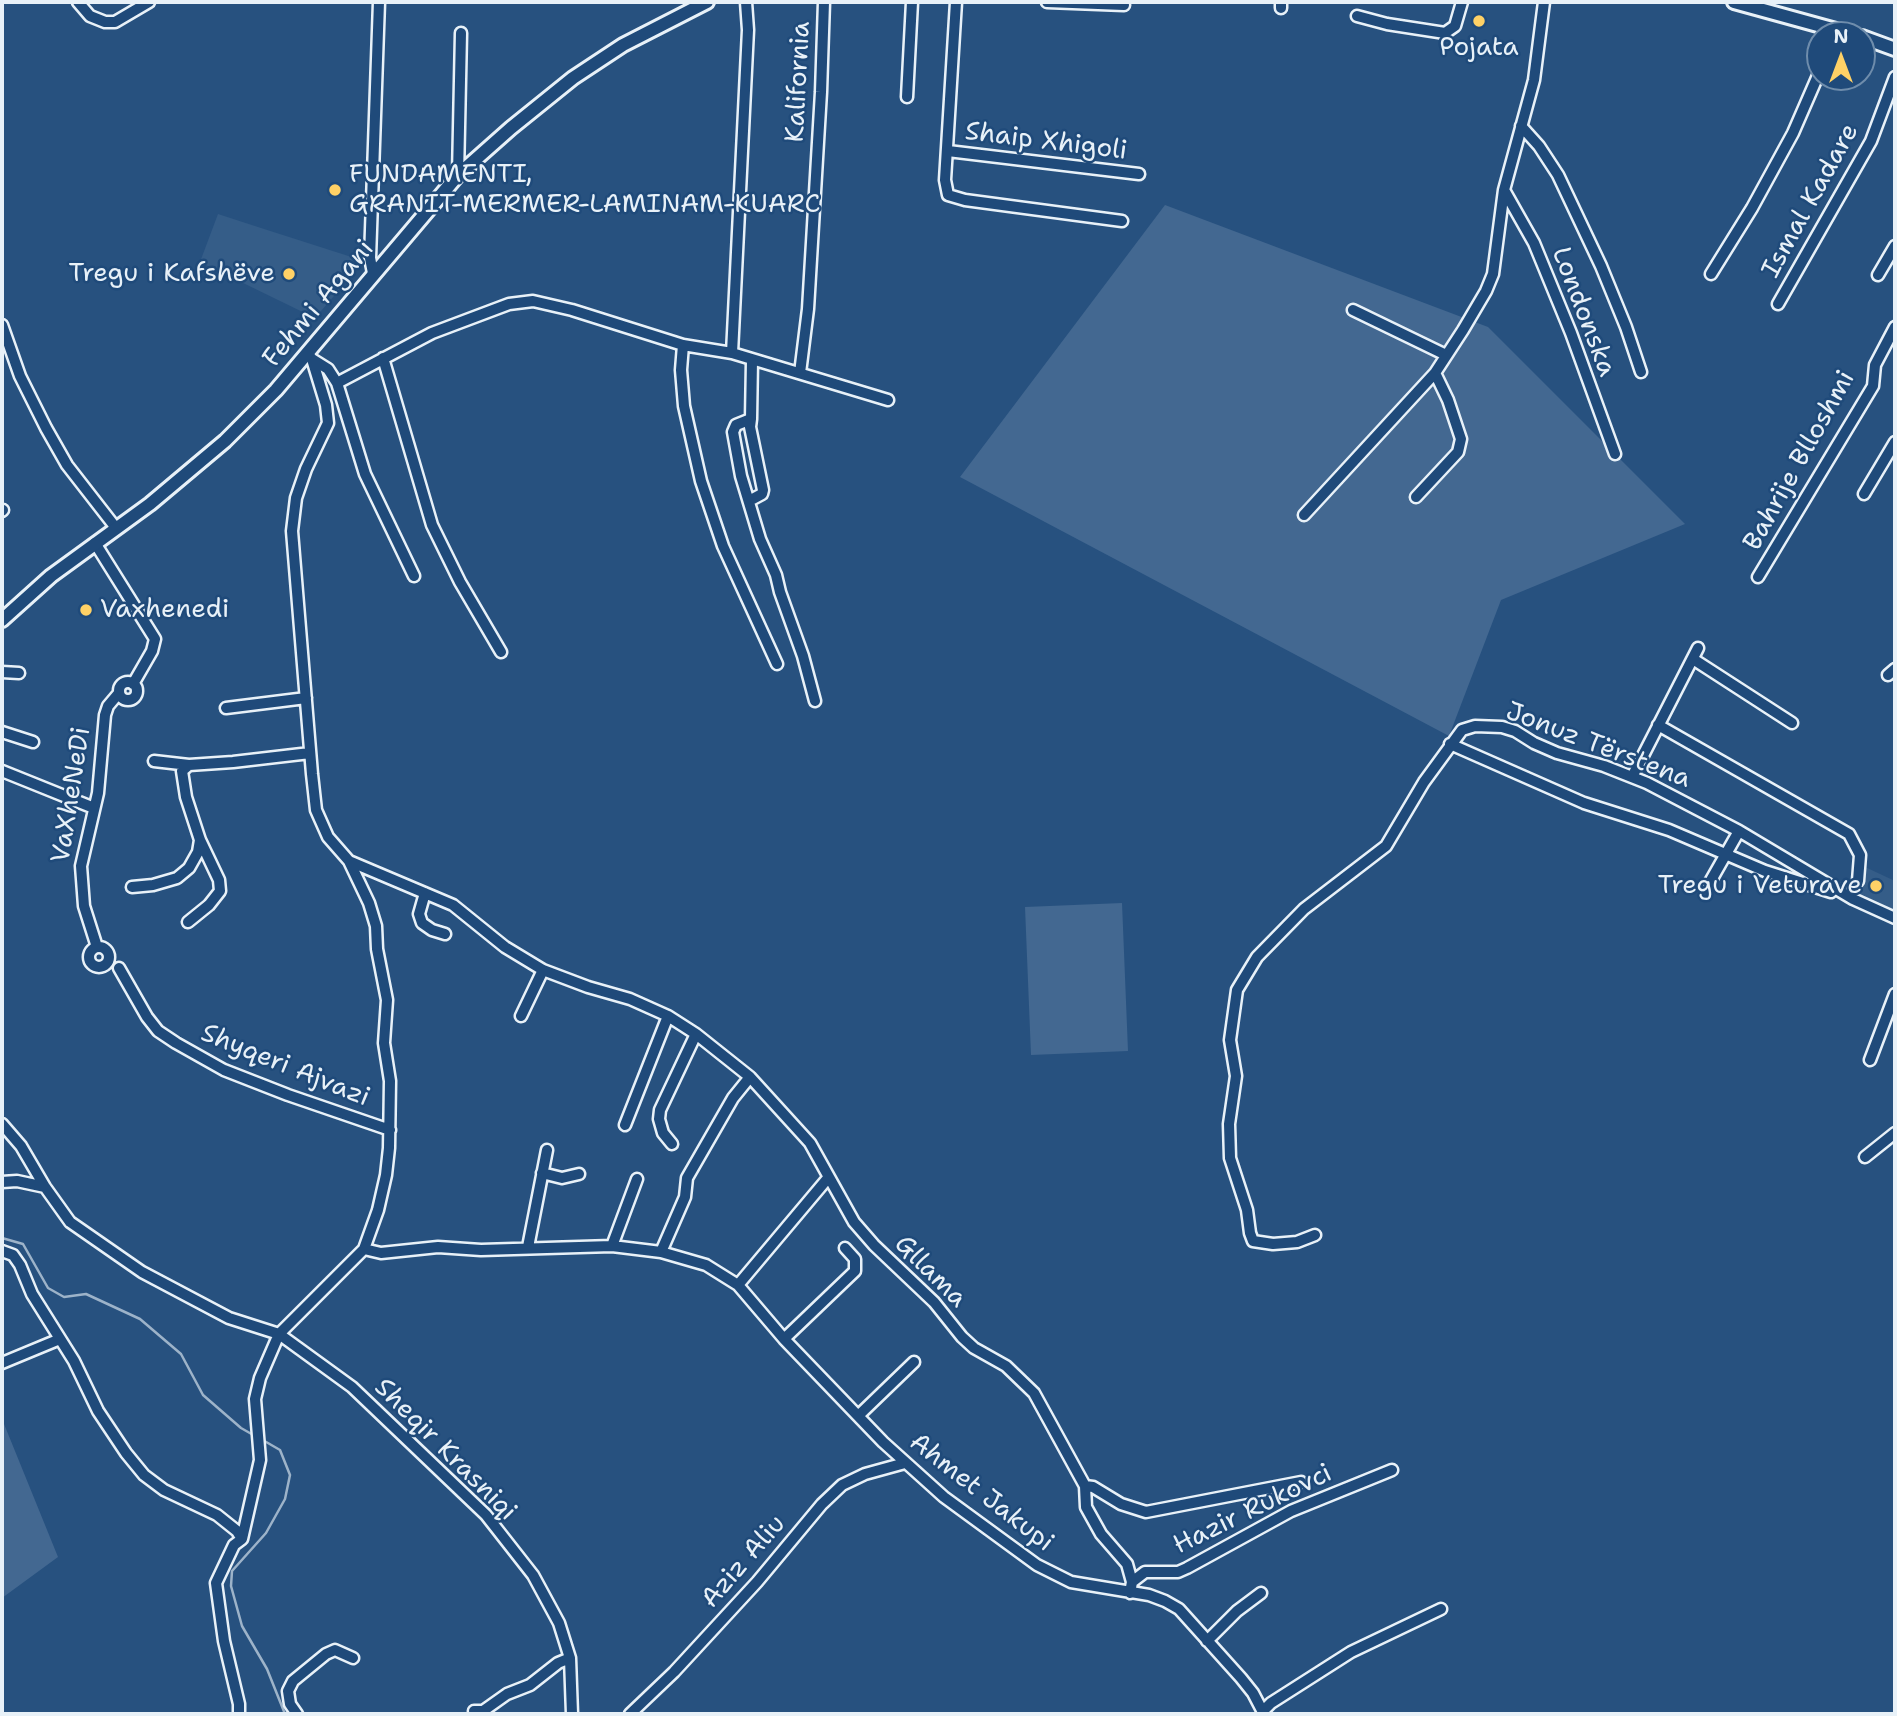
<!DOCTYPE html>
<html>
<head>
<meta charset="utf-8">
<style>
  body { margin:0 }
  #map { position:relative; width:1897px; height:1716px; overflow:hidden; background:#27517f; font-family:"Shantell Sans",sans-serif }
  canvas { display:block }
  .frame { position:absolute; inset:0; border:4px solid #e8f1f8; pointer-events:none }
  .north { position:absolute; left:1806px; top:21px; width:70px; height:70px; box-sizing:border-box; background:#1f4a7a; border:2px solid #6f8dac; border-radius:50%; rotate:0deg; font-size:19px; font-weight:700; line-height:28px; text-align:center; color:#e8f1f8 }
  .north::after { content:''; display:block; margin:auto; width:24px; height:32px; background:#ffd166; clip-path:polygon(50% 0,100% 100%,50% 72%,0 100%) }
</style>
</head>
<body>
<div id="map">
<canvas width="1897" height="1716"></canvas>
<div class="frame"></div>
<div class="north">N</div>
</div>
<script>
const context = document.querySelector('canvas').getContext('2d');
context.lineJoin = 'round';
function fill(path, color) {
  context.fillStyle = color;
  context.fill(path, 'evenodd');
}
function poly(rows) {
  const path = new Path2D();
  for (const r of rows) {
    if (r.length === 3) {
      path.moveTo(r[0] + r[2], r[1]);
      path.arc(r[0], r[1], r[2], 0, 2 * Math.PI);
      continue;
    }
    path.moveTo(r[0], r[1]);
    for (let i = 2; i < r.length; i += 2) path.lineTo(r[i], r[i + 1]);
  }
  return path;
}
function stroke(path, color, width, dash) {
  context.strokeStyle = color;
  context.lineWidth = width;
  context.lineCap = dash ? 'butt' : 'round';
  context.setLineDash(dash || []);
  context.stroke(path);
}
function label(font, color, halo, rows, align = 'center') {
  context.font = font + ' "Shantell Sans",sans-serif';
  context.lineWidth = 5;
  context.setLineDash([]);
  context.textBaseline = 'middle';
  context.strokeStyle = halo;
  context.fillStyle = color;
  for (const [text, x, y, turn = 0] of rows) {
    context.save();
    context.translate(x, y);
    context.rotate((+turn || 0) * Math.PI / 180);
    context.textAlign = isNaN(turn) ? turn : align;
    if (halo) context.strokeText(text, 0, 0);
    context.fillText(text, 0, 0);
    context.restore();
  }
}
const built = poly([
  [218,214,261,228,364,261,315,318,200,262],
  [1863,866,1895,881,1895,911,1854,891]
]);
const green = poly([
  [1165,205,1488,327,1685,524,1501,600,1449,736,960,477],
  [1122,903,1128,1051,1031,1055,1025,907],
  [2,1419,58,1557,2,1598]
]);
const stream = poly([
  [2,1238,23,1244,48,1288,64,1297,86,1294,140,1319,181,1354,203,1395,241,1428,255,1436],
  [261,1439,280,1450,290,1475,285,1499,266,1533,232,1571,231,1586,242,1626,267,1669,285,1714]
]);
const minor = poly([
  [78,2,90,16,105,22,115,22,149,2],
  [956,2,945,180,948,195,965,200,1122,221],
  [1047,2,1124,5],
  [1544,2,1534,80,1504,190,1534,243,1571,333,1615,454],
  [1281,8,1281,2],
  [1357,16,1387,24,1445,33,1455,26,1462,2],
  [907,97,912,2],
  [1521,126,1539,146,1558,175,1601,266,1626,327,1641,372],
  [948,151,1139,174],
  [458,175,461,33],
  [373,273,370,258,379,2],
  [1711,274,1752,208,1793,133,1820,71],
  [1878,275,1895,246],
  [1778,304,1871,141,1895,77],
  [1353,310,1446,355],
  [2,325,20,376,46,428,67,465,116,528],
  [683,345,681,370,684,406,701,481,723,546,777,664],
  [732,353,748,30,746,2],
  [383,358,432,525,460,582,501,652],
  [312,359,328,369,337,383,365,474,414,576],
  [752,361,751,419,736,425,733,432,741,476,760,539,776,575,780,592,803,656,815,701],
  [800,373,808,309,821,92,824,2],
  [337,383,432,333,509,304,533,301,572,310,683,345,732,353,888,400],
  [1864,494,1895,442],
  [1416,497,1458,452,1461,439,1448,400,1435,373],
  [749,501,762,494,763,490,750,427,751,419],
  [2,511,3,510],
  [1304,515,1435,373,1463,330,1486,291,1493,274,1504,190],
  [95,543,155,639,152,651,133,684],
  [1758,577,1873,386,1875,365,1895,327],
  [1693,659,1792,723],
  [2,672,19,673],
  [1888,675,1895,669],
  [128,691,9],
  [226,708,306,698],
  [1658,725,1849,834,1860,855,1858,881],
  [2,732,33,742],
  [1450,744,1584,803,1669,830,1765,871,1831,892],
  [154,761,189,765],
  [2,771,94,808],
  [1632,777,1698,648],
  [349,861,453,905,505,947,543,970,588,987,630,999,668,1016,696,1034,750,1077,810,1143,854,1222,874,1245,934,1302,962,1337,974,1348,1006,1366,1034,1393,1085,1486,1086,1507,1101,1534,1127,1564,1132,1582,1130,1593],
  [1710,882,1739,831],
  [132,887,153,885,177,878,189,868,198,852,200,840],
  [425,893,419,914,422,923,432,930,445,934],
  [188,922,209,905,220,891,219,880,200,840,186,797,182,771,189,765,233,762,310,753],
  [97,947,84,906,81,866,98,793,105,715,108,706,119,693],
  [99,957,10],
  [119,968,147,1017,158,1031,176,1043,224,1070,288,1095,390,1130],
  [521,1016,543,970],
  [1870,1060,1895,994],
  [2,1124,21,1146,45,1187,70,1222,142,1272,229,1318,279,1334,352,1387,486,1515,533,1575,559,1623,570,1658,572,1714],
  [625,1125,668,1016],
  [672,1144,663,1133,659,1119,660,1110,696,1034],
  [1865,1157,1895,1133],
  [542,1173,562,1178,579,1174],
  [2,1182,17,1181,45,1187],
  [1315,1235,1297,1242,1273,1244,1253,1241,1250,1233,1247,1210,1230,1158,1229,1124,1236,1076,1230,1040,1237,990,1257,957,1304,909,1386,846,1424,782,1462,730,1475,726,1502,727,1515,731,1534,743,1557,753,1604,766,1647,783,1739,831,1853,899,1895,918],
  [612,1246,637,1179],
  [528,1247,547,1150],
  [364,1249,381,1253,438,1247,481,1250,612,1246,661,1252,706,1265,738,1285,784,1339,883,1442,944,1497,1037,1565,1071,1582,1149,1595,1165,1601,1179,1609,1241,1678,1253,1693,1264,1714],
  [2,1251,13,1255,20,1265,32,1294,74,1361,98,1411,126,1453,144,1475,164,1490,217,1515,237,1531,242,1539],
  [661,1252,685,1197,687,1178,733,1098,750,1077],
  [738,1285,828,1178],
  [784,1339,855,1271,855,1259,845,1248],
  [2,1363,60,1339],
  [858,1416,914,1362],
  [1085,1486,1093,1487,1121,1504,1146,1512,1301,1482],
  [1132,1582,1145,1572,1178,1572,1187,1568,1291,1511,1392,1470],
  [1207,1641,1237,1611,1261,1593],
  [474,1711,483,1711,507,1694,530,1685,558,1663,570,1658],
  [1263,1711,1271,1703,1351,1652,1441,1609],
  [239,1714,239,1704,224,1641,216,1583,234,1545,242,1539,260,1460,255,1399,260,1378,279,1334,364,1249,378,1210,386,1175,389,1148,390,1081,384,1043,387,1000,377,949,376,926,369,903,349,861,328,837,316,810,312,774,292,531,296,498,306,469,328,423,326,405,312,359,307,353],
  [297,1714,290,1704,288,1691,293,1681,326,1654,335,1650,353,1658],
  [630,1714,674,1672,757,1582,822,1504,842,1485,865,1474,905,1463]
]);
const major = poly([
  [1734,2,1854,35],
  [1862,37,1895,49],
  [2,620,51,576,150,504,225,441,276,390,458,175,511,128,573,78,623,45,707,2]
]);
const markers = [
  [1479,21,7,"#ffd166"],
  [335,190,7,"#ffd166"],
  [289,274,7,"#ffd166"],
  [86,610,7,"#ffd166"],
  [1876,886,7,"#ffd166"]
];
const poiNames = [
  ["Pojata",1479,48,"center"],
  ["FUNDAMENTI,",349,175],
  ["GRANIT-MERMER-LAMINAM-KUARC",349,205],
  ["Tregu i Kafshëve",275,274,"right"],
  ["Vaxhenedi",100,610],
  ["Tregu i Veturave",1862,886,"right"]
];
const streetNames = [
  ["Kalifornia",799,82,-87],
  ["Shaip Xhigoli",1046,142,7],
  ["Ismal Kadare",1811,201,-61],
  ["Fehmi Agani",319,304,-50],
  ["Londonska",1583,312,69],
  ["Bahrije Blloshmi",1800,461,-61],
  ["Jonuz Tërstena",1598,746,21],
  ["VaXheNeDi",72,795,-81],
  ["Shyqeri Ajvazi",285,1066,22],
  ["Gllama",930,1272,45],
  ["Sheqir Krasniqi",445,1450,45],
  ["Ahmet Jakupi",981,1493,38],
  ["Hazir Rukovci",1253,1510,-26],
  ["Aziz Aliu",744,1562,-49]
];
fill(built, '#355d88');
fill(green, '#436891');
stroke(stream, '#9db3c9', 2.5);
stroke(minor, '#e8f1f8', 15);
stroke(major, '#e8f1f8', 18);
stroke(minor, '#1f4a7a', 10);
stroke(major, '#1f4a7a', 12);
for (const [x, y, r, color] of markers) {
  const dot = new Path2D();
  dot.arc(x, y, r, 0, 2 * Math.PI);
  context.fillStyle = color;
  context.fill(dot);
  stroke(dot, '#1f4a7a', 2.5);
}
label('26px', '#e8f1f8', '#1f4a7a', poiNames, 'left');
label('26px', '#e8f1f8', '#1f4a7a', streetNames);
</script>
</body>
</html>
